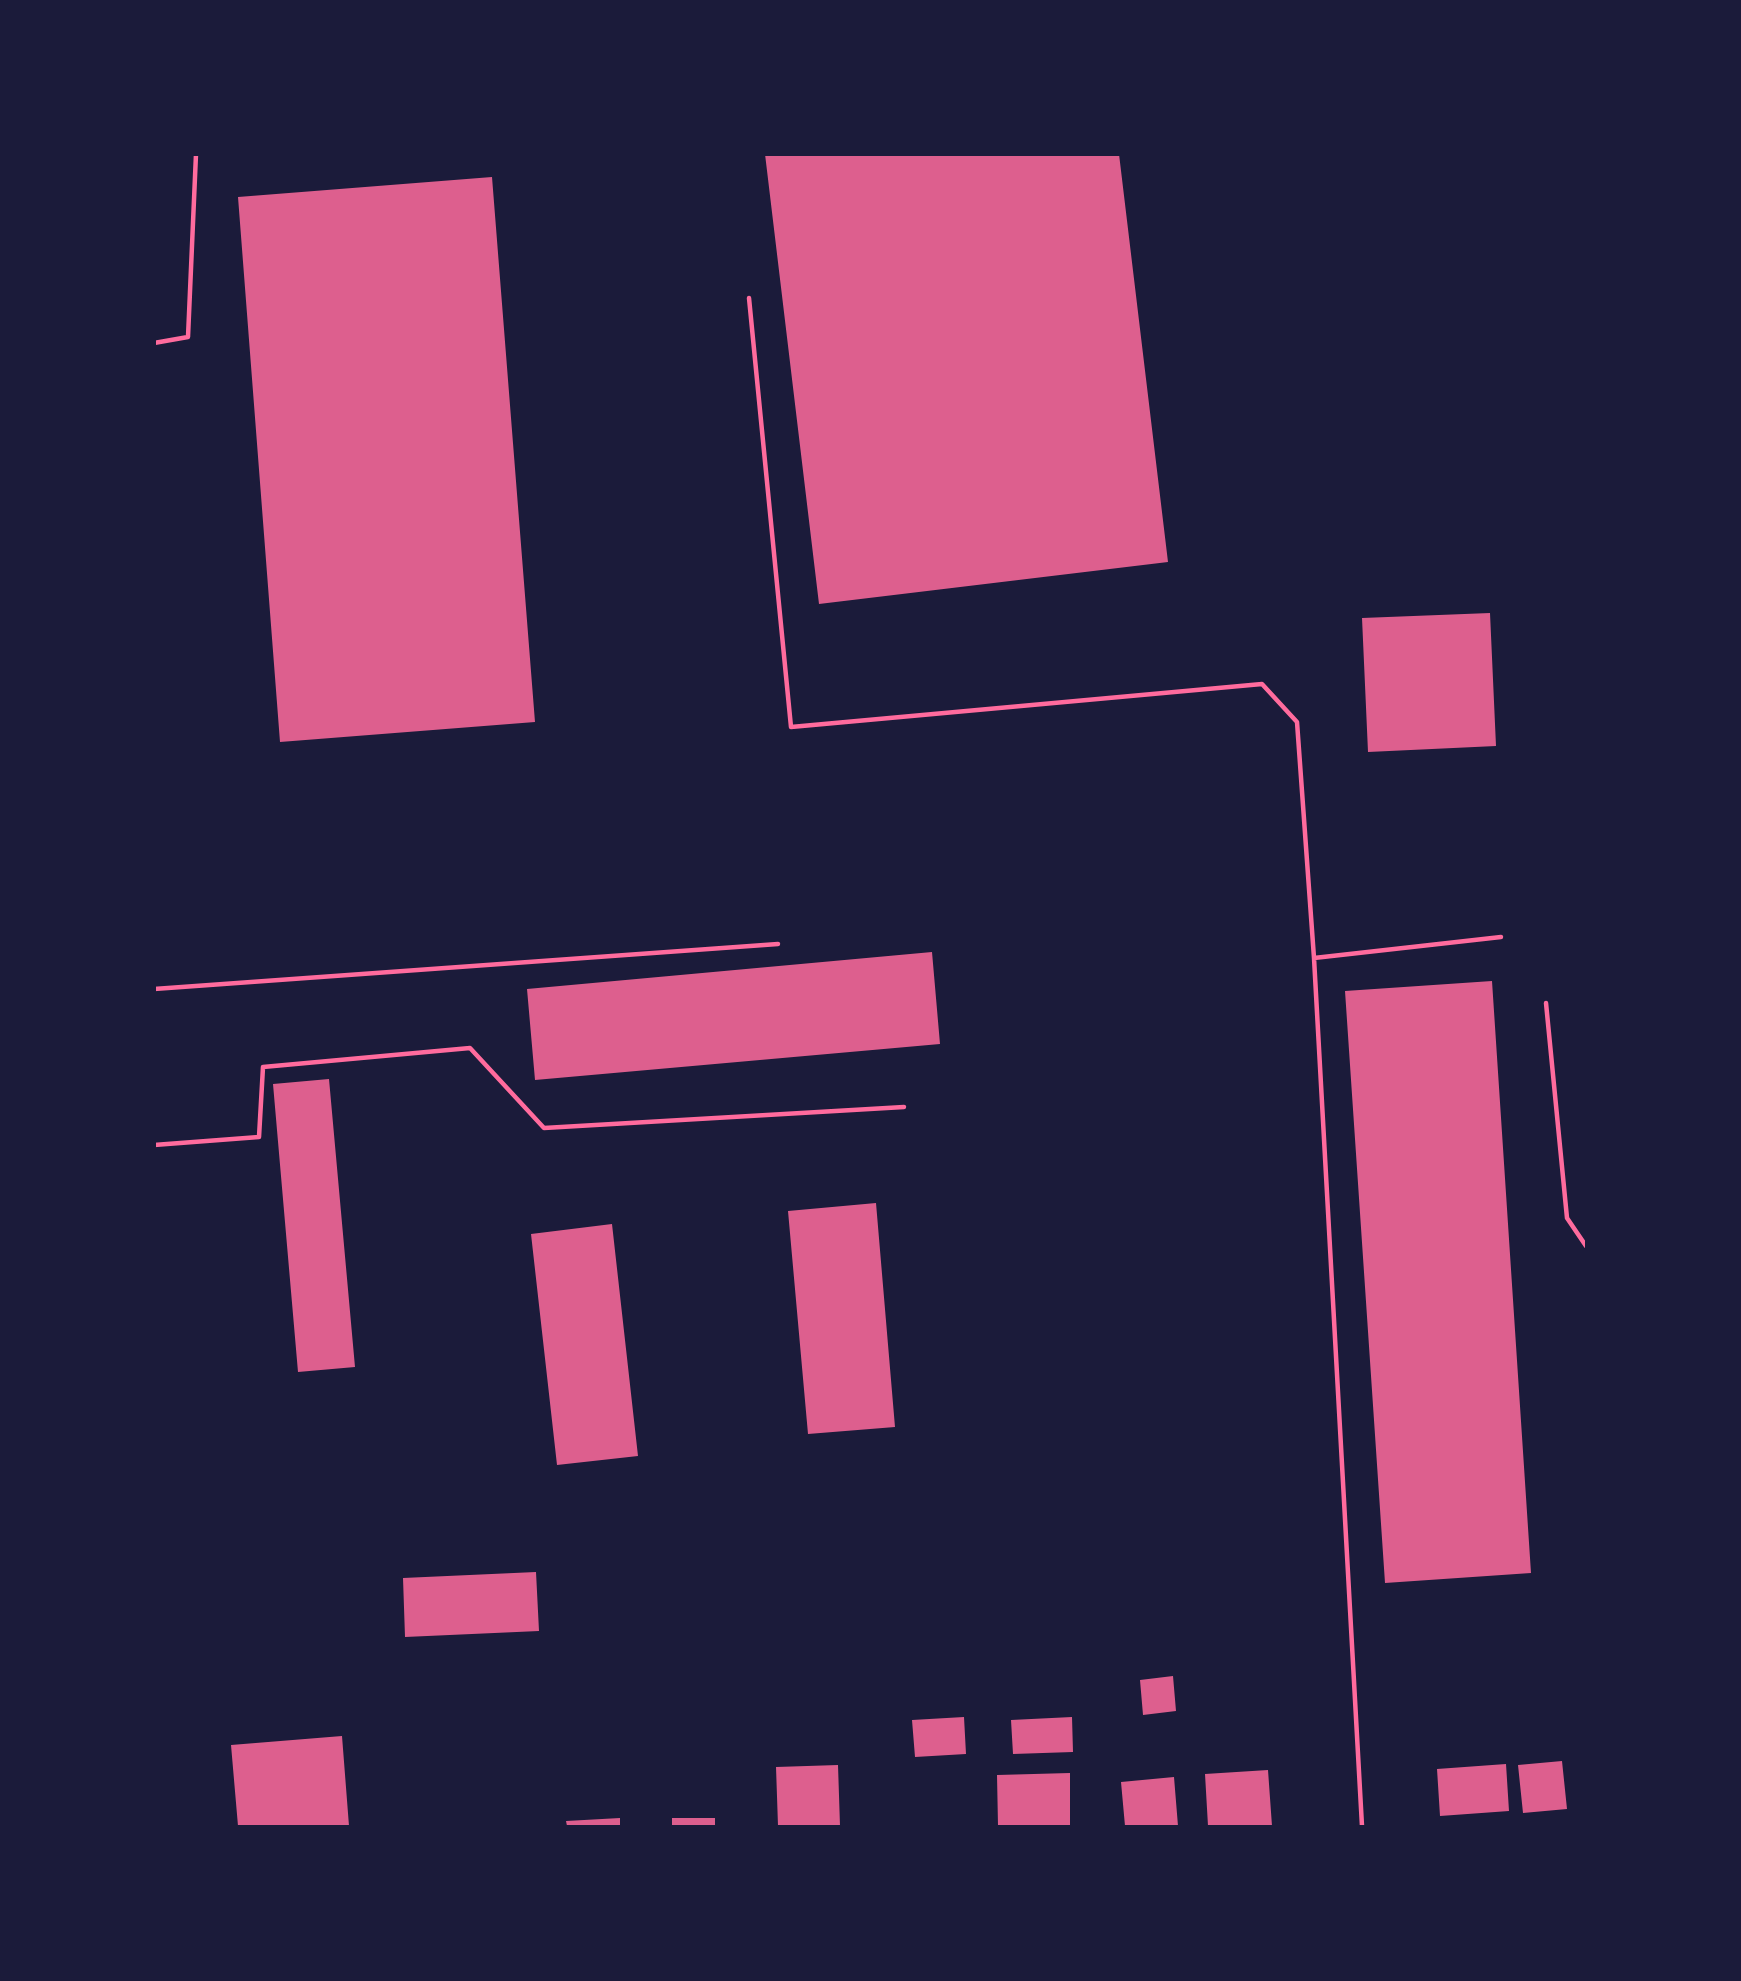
<!DOCTYPE html>
<html>
<head>
<meta charset="utf-8">
<style>
  body { margin:0 }
  #map { position:relative; width:1741px; height:1981px; overflow:hidden; background:#1b1b3a; font-family:"Source Sans 3",sans-serif }
  canvas { display:block }
  .frame { position:absolute; inset:0; border:156px solid #1b1b3a; pointer-events:none }
</style>
</head>
<body>
<div id="map">
<canvas width="1741" height="1981"></canvas>
<div class="frame"></div>
</div>
<script>
const context = document.querySelector('canvas').getContext('2d');
context.lineJoin = 'round';
function fill(path, color) {
  context.fillStyle = color;
  context.fill(path, 'evenodd');
}
function poly(rows) {
  const path = new Path2D();
  for (const r of rows) {
    path.moveTo(r[0], r[1]);
    for (let i = 2; i < r.length; i += 2) path.lineTo(r[i], r[i + 1]);
  }
  return path;
}
function stroke(path, color, width, dash) {
  context.strokeStyle = color;
  context.lineWidth = width;
  context.lineCap = dash ? 'butt' : 'round';
  context.setLineDash(dash || []);
  context.stroke(path);
}
const building = poly([
  [765,154,1119,154,1168,562,819,604],
  [492,177,535,722,280,742,238,197],
  [1490,613,1496,746,1368,752,1362,618],
  [932,952,940,1044,535,1080,527,989],
  [1492,981,1531,1573,1385,1583,1345,991],
  [329,1079,355,1367,298,1372,273,1084],
  [876,1203,895,1427,808,1434,788,1211],
  [612,1224,638,1456,557,1465,531,1234],
  [536,1572,539,1631,405,1637,403,1578],
  [1173,1676,1176,1711,1143,1715,1140,1680],
  [964,1717,966,1754,915,1757,912,1720],
  [1072,1717,1073,1752,1013,1754,1011,1720],
  [342,1736,349,1826,238,1826,231,1745],
  [1562,1761,1567,1809,1523,1813,1518,1765],
  [1506,1764,1509,1811,1440,1816,1437,1769],
  [838,1765,840,1826,778,1826,776,1767],
  [1268,1770,1272,1826,1208,1826,1205,1774],
  [1070,1773,1070,1826,998,1826,997,1775],
  [1174,1777,1178,1826,1125,1826,1121,1782],
  [620,1818,620,1826,567,1826,566,1821],
  [672,1818,715,1818,715,1826,672,1826]
]);
const service = poly([
  [749,298,791,727,1262,684,1297,722,1314,958,1362,1826],
  [154,343,188,337,196,154],
  [1314,958,1501,937],
  [154,989,778,944],
  [1546,1003,1567,1218,1586,1246],
  [154,1145,259,1137,263,1067,470,1048,544,1128,904,1107]
]);
fill(building, '#dd5f8e');
stroke(service, '#ff6b9d', 4.5);
</script>
</body>
</html>
